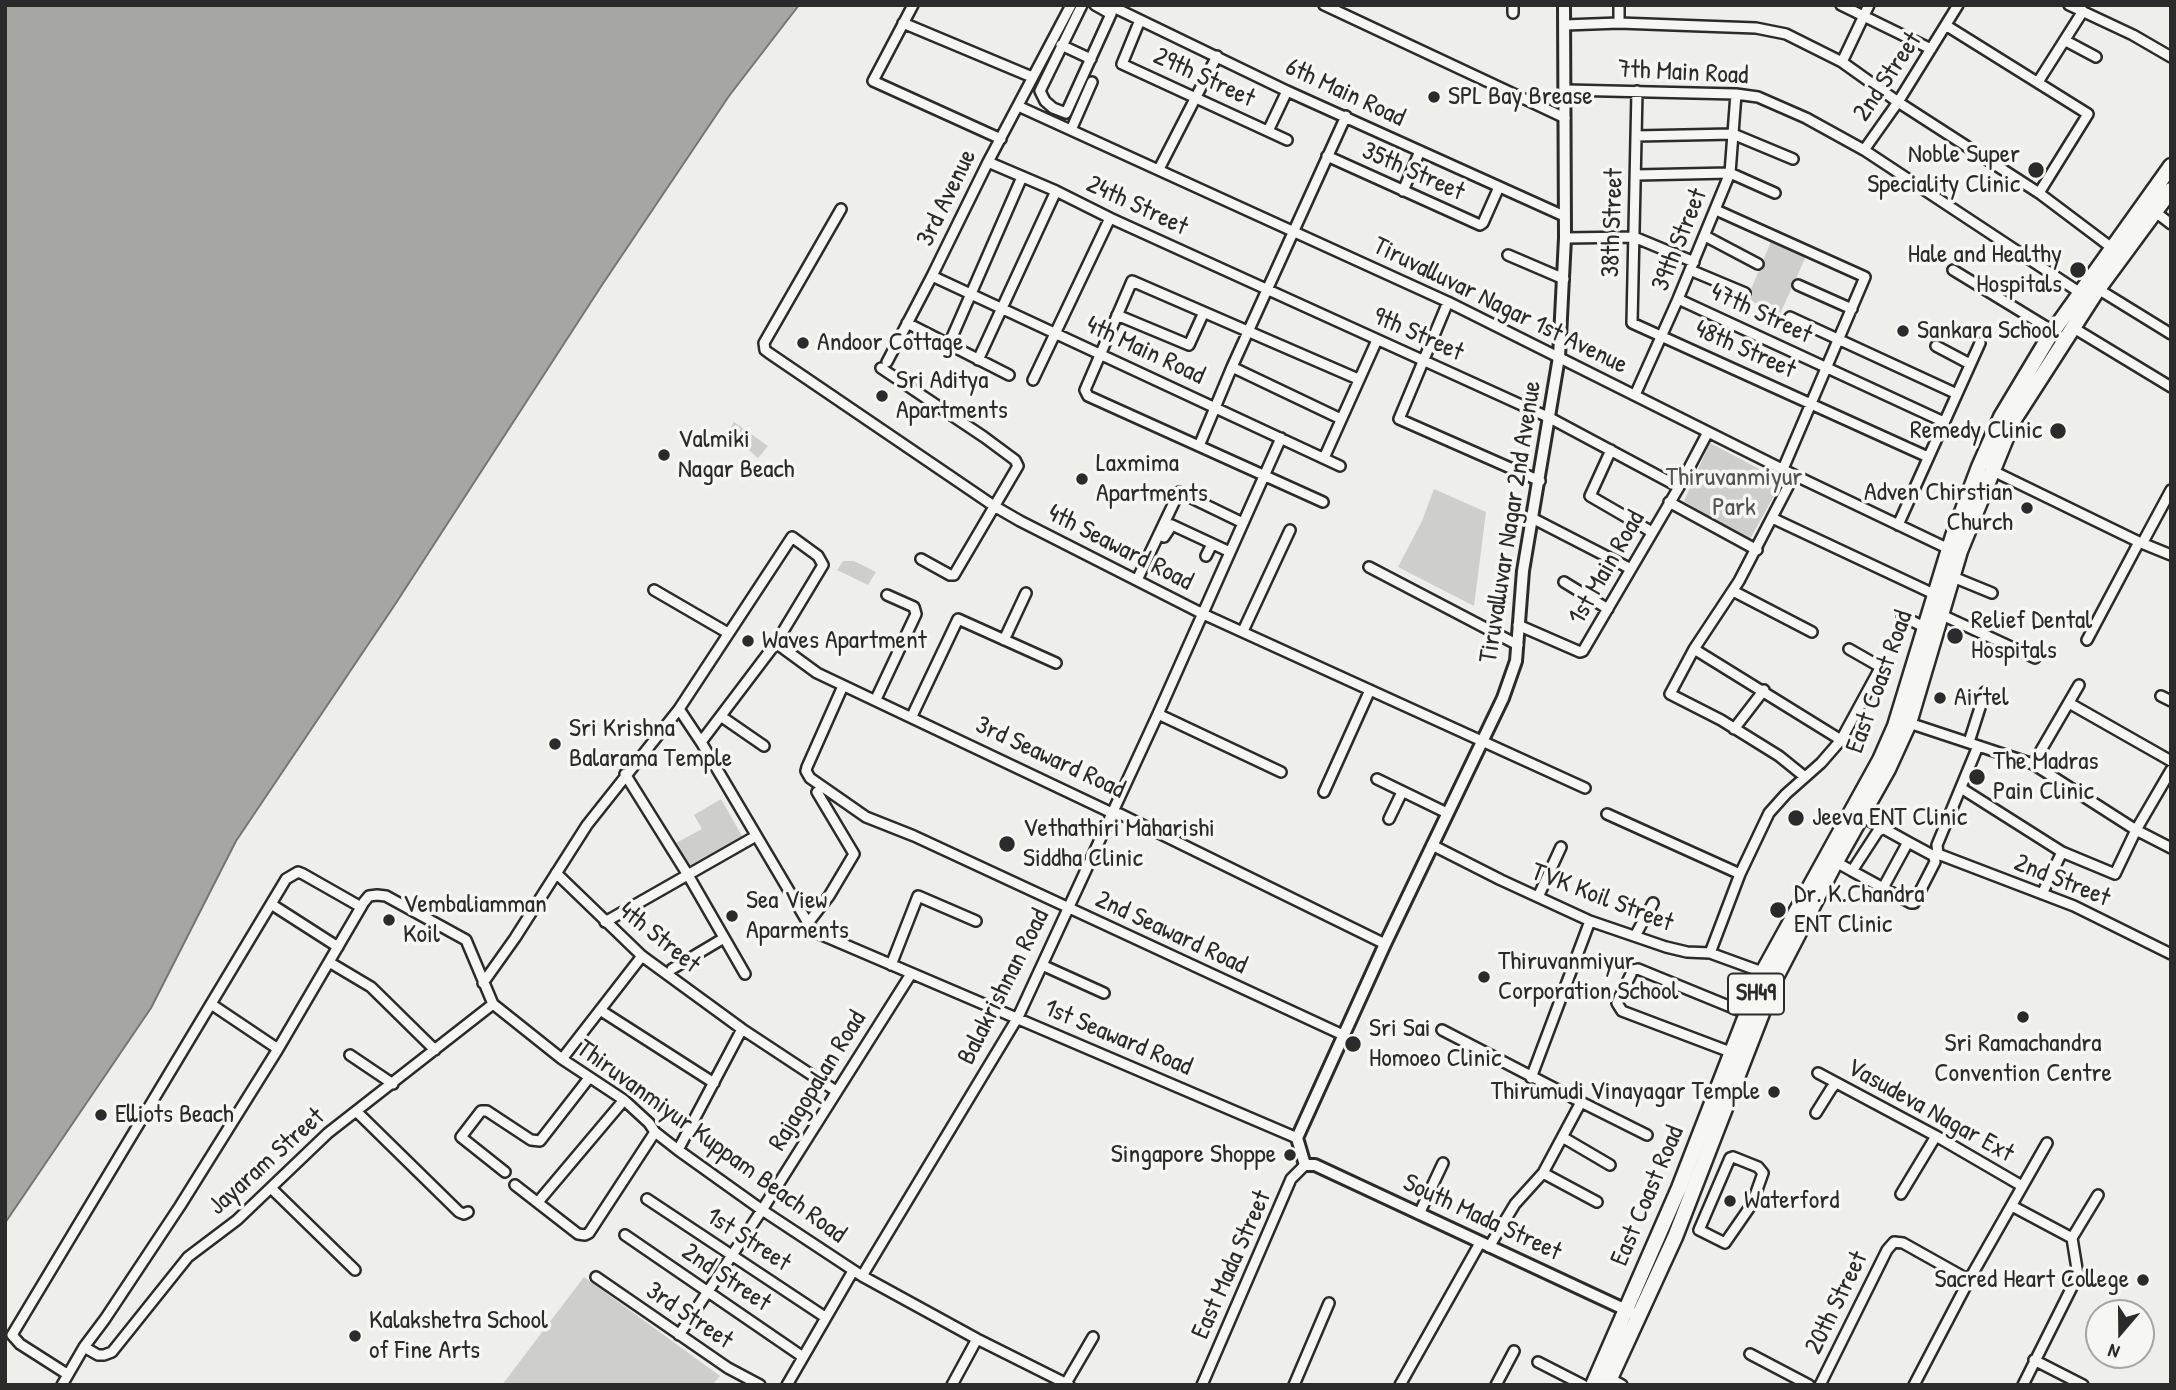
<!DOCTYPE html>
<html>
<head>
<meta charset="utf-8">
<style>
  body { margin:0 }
  #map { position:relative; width:2176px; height:1390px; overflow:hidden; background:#eeeeea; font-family:"Patrick Hand",sans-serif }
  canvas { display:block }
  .frame { position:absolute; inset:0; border:7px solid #2b2b2b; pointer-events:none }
  .north { position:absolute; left:2085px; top:1299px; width:70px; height:70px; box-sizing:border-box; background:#f6f6f2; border:2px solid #a5a5a2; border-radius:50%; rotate:200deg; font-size:19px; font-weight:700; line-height:28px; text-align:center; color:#2b2b2b }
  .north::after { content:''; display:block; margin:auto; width:24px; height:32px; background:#2b2b2b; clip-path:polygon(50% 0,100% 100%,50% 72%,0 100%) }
</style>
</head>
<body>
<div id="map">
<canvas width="2176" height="1390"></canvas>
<div class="frame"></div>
<div class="north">N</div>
</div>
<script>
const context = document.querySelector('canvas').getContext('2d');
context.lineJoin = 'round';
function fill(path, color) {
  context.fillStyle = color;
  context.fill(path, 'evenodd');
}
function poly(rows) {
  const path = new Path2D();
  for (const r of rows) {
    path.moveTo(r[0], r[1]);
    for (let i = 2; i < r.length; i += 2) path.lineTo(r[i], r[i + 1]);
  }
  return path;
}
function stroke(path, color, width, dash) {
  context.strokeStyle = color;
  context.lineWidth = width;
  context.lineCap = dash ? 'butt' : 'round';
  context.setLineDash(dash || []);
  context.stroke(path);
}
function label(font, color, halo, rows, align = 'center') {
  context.font = font + ' "Patrick Hand",sans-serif';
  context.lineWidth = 7;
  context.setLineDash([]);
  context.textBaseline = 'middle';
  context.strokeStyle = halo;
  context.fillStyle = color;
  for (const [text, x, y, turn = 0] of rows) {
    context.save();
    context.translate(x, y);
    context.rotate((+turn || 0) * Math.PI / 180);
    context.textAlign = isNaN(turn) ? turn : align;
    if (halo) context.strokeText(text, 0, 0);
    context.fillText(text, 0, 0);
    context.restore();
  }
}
const green = poly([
  [1772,239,1807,254,1780,314,1747,299],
  [734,422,768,446,758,458,728,432],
  [1710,443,1782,481,1749,541,1684,501],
  [1434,489,1486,512,1474,606,1398,567,1422,521],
  [843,561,854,561,876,572,868,585,837,570],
  [721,799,742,836,687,867,674,844,702,829,694,815],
  [584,1277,720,1376,712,1385,502,1385]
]);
const water = poly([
  [5,5,799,5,729,96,602,285,396,603,236,841,151,1008,5,1223,5,5]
]);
const minor = poly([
  [913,5,873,81,1001,139],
  [1082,5,1040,91,1045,101,1053,108,1066,113,1111,14,1095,5],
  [1109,5,1287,91,1564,216],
  [1324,5,1565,118],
  [1513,5,1513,13],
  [1619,5,1619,23],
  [1841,5,1931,49],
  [2069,5,2133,35,2171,57],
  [1140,20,1122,64,1287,140],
  [903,23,1032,77],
  [1565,25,1619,23,1756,28,1786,34,1842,62,1898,102,2039,193,2116,251],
  [1947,26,2088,114,2039,193],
  [2066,41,2096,57],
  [1061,45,1091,59],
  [1842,62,1869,5],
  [2038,82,2083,11],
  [1566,90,1736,94,1758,97,1806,118,1864,150,2079,292],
  [1637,91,1632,323,1928,457],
  [1018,106,1448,302,1794,475,1951,550],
  [1071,130,1092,82],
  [1268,131,1287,91],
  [1636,136,1733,134,1793,159],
  [1864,150,1898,102,1958,5],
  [1327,156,1480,225,1483,223,1499,187],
  [988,162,1056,191,1110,218,1550,418,1679,487],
  [1159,169,1217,56],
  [1636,175,1730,173,1775,193],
  [1403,191,1420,151],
  [841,209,764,343,765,350,769,353,994,506,1020,521,1203,614,1585,788],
  [1716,210,1865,277,1783,469],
  [2154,211,2171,224],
  [1705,236,1758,264],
  [1565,238,1634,237,1694,262],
  [1508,255,1564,279],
  [1690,270,1745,293],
  [1953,270,2053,331],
  [932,276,1340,466],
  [1798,285,1852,309],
  [2098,289,2171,334],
  [1678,299,1944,422],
  [1448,302,1399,419,1540,481],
  [1117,315,1189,345,1204,312],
  [1790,317,1957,394],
  [907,323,1009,375],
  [2072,327,2171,387],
  [949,344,1022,177],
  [1936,346,1970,364],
  [978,360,1056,191],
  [887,362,932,276,988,162,1071,5],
  [1232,367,1341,419],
  [881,368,984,437,1015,460,1018,466,954,575,950,575,921,559],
  [1033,380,1110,218],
  [1635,395,1678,299,1730,173,1736,94],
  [1199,446,1232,367,1346,116],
  [1611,450,1590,496,1652,532],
  [1324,458,1377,340],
  [1991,470,2139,542,2171,555],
  [1794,475,1739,581,1694,649,1670,694,1721,720,1779,756,1805,777],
  [1323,502,1088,396,1085,390,1132,281,1358,379],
  [1669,502,1757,550],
  [1532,518,1631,569],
  [1772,518,1936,595],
  [1898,525,1980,343],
  [1164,537,1172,525,1230,552],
  [2143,542,2171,490],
  [1206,556,1212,544],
  [1369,567,1518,645],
  [1953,577,1992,593],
  [1137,580,1179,492,1243,523],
  [1564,582,1608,609],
  [654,590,728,633],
  [1733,591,1812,632],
  [1942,615,2035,658],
  [1902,616,1926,628],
  [1518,625,1580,652,1583,651,1679,487,1708,432],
  [1243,631,1290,530],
  [1004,640,1026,593],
  [2087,640,2139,542],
  [776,643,817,673,1112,813,1120,814,1385,944],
  [1694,649,1841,740],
  [843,686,807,767,806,771,810,778,866,817,914,836,1343,1035],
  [2161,696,2171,701],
  [876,699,916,614,914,607,887,595],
  [2069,703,2171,761],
  [679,709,701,742,808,923,815,932,1297,1138],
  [1158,714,1281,772],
  [912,716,958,619,1056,663],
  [722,717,764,746],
  [1909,723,2033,764,2136,830,2171,848],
  [1734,729,1764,690],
  [1969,742,1985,692],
  [1978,746,1937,845,1938,854,2074,906,2171,954],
  [2033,764,2079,685],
  [625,774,688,875,745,974],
  [1377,779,1447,813],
  [1961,788,2062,852,2115,874,2136,830,2171,770],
  [1324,792,1370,690],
  [1607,814,1740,874],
  [1861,816,1908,842],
  [1389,819,1402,792],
  [1432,845,1501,880,1590,921,1666,947,1687,952,1710,953,1765,973],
  [1836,862,1852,871,1878,831,1883,829],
  [1852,871,1883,888,1911,903,1914,903,1935,862,1934,856,1908,842,1883,888],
  [556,873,642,956,742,1029,836,1091],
  [2042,894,2062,852],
  [1538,897,1561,847],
  [271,904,338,947],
  [605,922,756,836],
  [808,923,829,896,854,854,817,792],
  [1635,936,1653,903],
  [1710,953,1740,874,1769,813,1786,794,1821,763,1841,740,1878,672,1879,668,1877,665,1849,649],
  [329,962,371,987,435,1050],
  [891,965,918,896,976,921],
  [1042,965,1104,993],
  [672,969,724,938],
  [483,983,515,938,587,825,679,709,792,537,818,556,823,565,776,643,701,742],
  [211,1004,278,1049],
  [600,1010,714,1083],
  [1442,1030,1581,1102,1543,1173,1515,1204,1489,1247],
  [1733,1053,1622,1011,1617,1003,1633,970,1638,969,1748,1014],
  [350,1055,393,1084],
  [562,1059,642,956],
  [1818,1073,1936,1136,2022,1186],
  [1531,1078,1590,921],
  [1581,1102,1647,1135],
  [357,1112,459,1212,464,1214,468,1212],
  [1816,1113,1831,1089,1836,1083],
  [1564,1138,1610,1165],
  [678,1150,742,1029],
  [1733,1157,1758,1167,1763,1173,1752,1204,1725,1243,1699,1230,1730,1158,1733,1157],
  [505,1172,461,1137,481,1111,487,1111,531,1140,540,1141,589,1078],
  [1543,1173,1597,1202],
  [515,1185,578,1234,585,1235,589,1233,655,1132],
  [272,1189,355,1270],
  [1901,1194,1936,1136],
  [647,1199,825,1317],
  [538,1202,624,1100],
  [2012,1206,2072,1238,2078,1275,2023,1385],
  [1419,1214,1443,1163],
  [625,1235,803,1357],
  [2072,1238,2098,1195],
  [862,1276,1018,1017,1158,714,1281,438],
  [596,1277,728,1368,760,1385],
  [679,1335,762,1210,911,974],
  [84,1347,98,1355,104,1355,112,1352,188,1257,237,1220,328,1133,493,1004],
  [1750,1354,1809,1385],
  [2034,1360,2083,1385],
  [1538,1362,1583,1385],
  [67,1374,20,1344,12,1335,286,879,298,872,303,874,361,907],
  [1609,1378,1622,1385],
  [62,1385,84,1347,105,1319,180,1206,278,1049,364,902,369,896,377,895,386,896,466,940,493,1004,562,1059,624,1100,649,1123,655,1132,678,1150,762,1210,862,1276,977,1339,1069,1385],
  [787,1385,853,1271],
  [952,1385,977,1339],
  [1065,1385,1093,1337],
  [1202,1385,1291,1179,1305,1165],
  [1294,1385,1329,1303],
  [1400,1385,1480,1243],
  [1496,1385,1514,1351],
  [1820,1385,1887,1250,1894,1242,1903,1243,1969,1280],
  [1914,1385,1969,1280,2047,1143]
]);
const tertiary = poly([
  [1564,5,1565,238,1559,357,1523,571,1516,661,1503,698,1385,944,1297,1138,1305,1165,1315,1165,1639,1316]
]);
const primary = poly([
  [1593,1385,1679,1188,1763,972,1880,760,1895,726,1953,536,1979,467,2001,417,2049,337,2171,166],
  [1607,1385,1675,1237,1776,977,1834,865,1888,769,1909,723,1960,551,2013,421,2098,289,2171,190]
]);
const markers = [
  [1434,97,7,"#2b2b2b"],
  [2036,170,9,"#2b2b2b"],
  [2078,270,9,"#2b2b2b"],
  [1903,331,7,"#2b2b2b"],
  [803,343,7,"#2b2b2b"],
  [882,396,7,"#2b2b2b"],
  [2058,431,9,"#2b2b2b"],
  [664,455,7,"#2b2b2b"],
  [1082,479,7,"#2b2b2b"],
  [2027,508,7,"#2b2b2b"],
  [1955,636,9,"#2b2b2b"],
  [748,641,7,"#2b2b2b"],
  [1940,698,7,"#2b2b2b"],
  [555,744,7,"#2b2b2b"],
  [1977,777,9,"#2b2b2b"],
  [1796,818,9,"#2b2b2b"],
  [1007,844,9,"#2b2b2b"],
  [1778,910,9,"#2b2b2b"],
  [732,916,7,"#2b2b2b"],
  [389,920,7,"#2b2b2b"],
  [1484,977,7,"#2b2b2b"],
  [2023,1017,7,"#2b2b2b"],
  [1353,1044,9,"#2b2b2b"],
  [1774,1092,7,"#2b2b2b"],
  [101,1115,7,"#2b2b2b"],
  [1290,1155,7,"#2b2b2b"],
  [1730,1201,7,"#2b2b2b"],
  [2143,1280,7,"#2b2b2b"],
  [355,1336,7,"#2b2b2b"]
];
const shields = [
  [1756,994,56]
];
const shieldNames = [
  ["SH49",1756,994]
];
const streetNames = [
  ["7th Main Road",1683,73,3],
  ["2nd Street",1888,77,-56],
  ["29th Street",1204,78,25],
  ["6th Main Road",1345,93,25],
  ["35th Street",1413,172,24],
  ["3rd Avenue",947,198,-64],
  ["24th Street",1137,206,25],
  ["38th Street",1613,223,-88],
  ["39th Street",1680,240,-68],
  ["Tiruvalluvar Nagar 1st Avenue",1500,306,26],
  ["47th Street",1761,314,25],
  ["9th Street",1418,335,24],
  ["48th Street",1745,350,24],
  ["4th Main Road",1145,351,25],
  ["Tiruvalluvar Nagar 2nd Avenue",1511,522,-81],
  ["4th Seaward Road",1120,548,27],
  ["1st Main Road",1607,568,-60],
  ["East Coast Road",1880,682,-70],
  ["3rd Seaward Road",1050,758,25],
  ["2nd Street",2062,881,22],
  ["TVK Koil Street",1602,898,21],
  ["2nd Seaward Road",1171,933,25],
  ["4th Street",659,938,39],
  ["Balakrishnan Road",1004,987,-63],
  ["1st Seaward Road",1118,1038,23],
  ["Rajagopalan Road",818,1081,-58],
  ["Vasudeva Nagar Ext",1930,1111,29],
  ["Thiruvanmiyur Kuppam Beach Road",711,1142,36],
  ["Jayaram Street",267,1162,-42],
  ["East Coast Road",1648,1196,-67],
  ["South Mada Street",1482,1218,25],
  ["1st Street",748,1240,33],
  ["East Mada Street",1232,1265,-66],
  ["2nd Street",726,1278,34],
  ["20th Street",1837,1303,-64],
  ["3rd Street",689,1316,34]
];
const poiNames = [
  ["SPL Bay Brease",1448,97],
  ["Noble Super",2020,155,"right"],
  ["Speciality Clinic",2020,185,"right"],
  ["Hale and Healthy",2062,255,"right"],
  ["Hospitals",2062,285,"right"],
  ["Sankara School",1917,331],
  ["Andoor Cottage",817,343],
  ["Sri Aditya",896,381],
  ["Apartments",896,411],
  ["Remedy Clinic",2042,431,"right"],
  ["Valmiki",678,440],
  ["Nagar Beach",678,470],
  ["Laxmima",1096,464],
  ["Apartments",1096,494],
  ["Adven Chirstian",2013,493,"right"],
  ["Church",2013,523,"right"],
  ["Relief Dental",1971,621],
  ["Hospitals",1971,651],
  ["Waves Apartment",762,641],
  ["Airtel",1954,698],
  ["Sri Krishna",569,729],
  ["Balarama Temple",569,759],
  ["The Madras",1993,762],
  ["Pain Clinic",1993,792],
  ["Jeeva ENT Clinic",1812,818],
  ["Vethathiri Maharishi",1023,829],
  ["Siddha Clinic",1023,859],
  ["Dr. K.Chandra",1794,895],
  ["ENT Clinic",1794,925],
  ["Sea View",746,901],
  ["Aparments",746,931],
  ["Vembaliamman",403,905],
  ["Koil",403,935],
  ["Thiruvanmiyur",1498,962],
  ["Corporation School",1498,992],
  ["Sri Sai",1369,1029],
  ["Homoeo Clinic",1369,1059],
  ["Sri Ramachandra",2023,1044,"center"],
  ["Convention Centre",2023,1074,"center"],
  ["Thirumudi Vinayagar Temple",1760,1092,"right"],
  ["Elliots Beach",115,1115],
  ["Singapore Shoppe",1276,1155,"right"],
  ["Waterford",1744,1201],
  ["Sacred Heart College",2129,1280,"right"],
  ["Kalakshetra School",369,1321],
  ["of Fine Arts",369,1351]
];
const parkNames = [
  ["Thiruvanmiyur",1734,478],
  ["Park",1734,508]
];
fill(green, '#cececa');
fill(water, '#a6a6a3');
stroke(water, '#757573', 2);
stroke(minor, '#2b2b2b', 14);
stroke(tertiary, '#2b2b2b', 16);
stroke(primary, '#2b2b2b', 19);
stroke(minor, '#f6f6f2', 9);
stroke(tertiary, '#f6f6f2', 10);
stroke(primary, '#f6f6f2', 14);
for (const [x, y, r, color] of markers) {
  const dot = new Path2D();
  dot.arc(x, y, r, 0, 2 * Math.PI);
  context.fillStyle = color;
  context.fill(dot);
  stroke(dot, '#f6f6f2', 2.5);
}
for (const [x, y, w] of shields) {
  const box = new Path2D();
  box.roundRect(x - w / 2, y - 20.5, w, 41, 5);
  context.fillStyle = '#f6f6f2';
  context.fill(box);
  stroke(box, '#2b2b2b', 2);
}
label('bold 24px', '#2b2b2b', null, shieldNames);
label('26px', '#2b2b2b', '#f6f6f2', streetNames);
label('26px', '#2b2b2b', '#f6f6f2', poiNames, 'left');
label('26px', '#545453', '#f6f6f2', parkNames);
</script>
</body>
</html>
